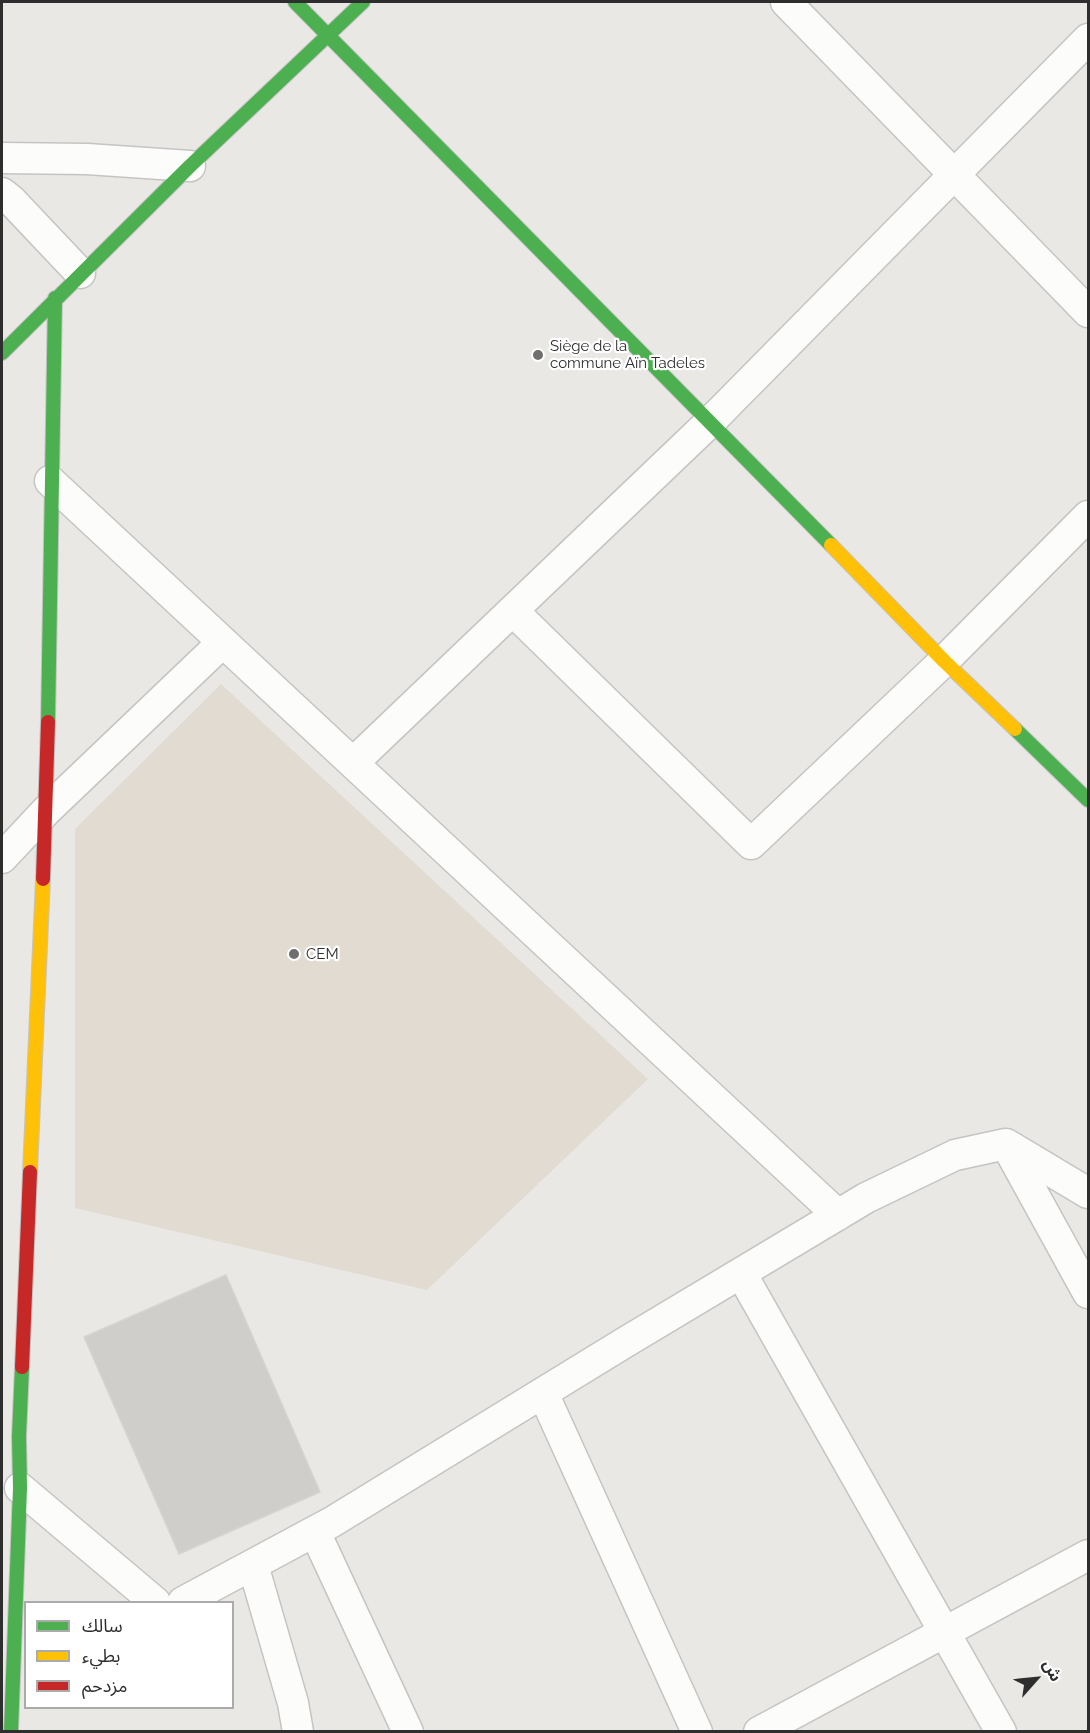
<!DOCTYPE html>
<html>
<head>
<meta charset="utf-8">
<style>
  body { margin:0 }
  #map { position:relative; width:1090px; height:1733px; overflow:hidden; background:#eae8e5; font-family:Raleway,"Noto Sans Arabic",sans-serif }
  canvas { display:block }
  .frame { position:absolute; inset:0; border:3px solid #2e2e2e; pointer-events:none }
  .legend { position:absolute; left:24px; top:1601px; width:210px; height:108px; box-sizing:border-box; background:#fff; border:2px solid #ababab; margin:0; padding:8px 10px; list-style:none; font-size:18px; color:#2e2e2e }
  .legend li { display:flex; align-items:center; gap:12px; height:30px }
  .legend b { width:30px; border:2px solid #ababab }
  .north { position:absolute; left:1006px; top:1649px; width:60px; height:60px; -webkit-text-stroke:4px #fff; paint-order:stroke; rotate:63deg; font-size:16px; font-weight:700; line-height:24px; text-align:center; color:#2e2e2e }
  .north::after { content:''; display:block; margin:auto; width:21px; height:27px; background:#2e2e2e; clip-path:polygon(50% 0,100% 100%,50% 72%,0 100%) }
</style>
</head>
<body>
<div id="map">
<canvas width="1090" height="1733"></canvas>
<div class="frame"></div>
<ul class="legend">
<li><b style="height:8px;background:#4caf50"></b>سالك</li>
<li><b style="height:8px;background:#ffc107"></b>بطيء</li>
<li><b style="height:8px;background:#c62828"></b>مزدحم</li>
</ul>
<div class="north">ش</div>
</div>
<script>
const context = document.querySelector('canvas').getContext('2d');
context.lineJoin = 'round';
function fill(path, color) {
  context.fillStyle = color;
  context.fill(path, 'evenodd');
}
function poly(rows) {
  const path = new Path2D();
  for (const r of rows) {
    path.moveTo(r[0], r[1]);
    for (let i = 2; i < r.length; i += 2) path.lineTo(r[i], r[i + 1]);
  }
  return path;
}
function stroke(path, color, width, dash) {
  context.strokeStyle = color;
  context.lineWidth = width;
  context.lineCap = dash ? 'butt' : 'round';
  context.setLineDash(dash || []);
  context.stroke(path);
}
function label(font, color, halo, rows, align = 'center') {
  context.font = font + ' Raleway,sans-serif';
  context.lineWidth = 4.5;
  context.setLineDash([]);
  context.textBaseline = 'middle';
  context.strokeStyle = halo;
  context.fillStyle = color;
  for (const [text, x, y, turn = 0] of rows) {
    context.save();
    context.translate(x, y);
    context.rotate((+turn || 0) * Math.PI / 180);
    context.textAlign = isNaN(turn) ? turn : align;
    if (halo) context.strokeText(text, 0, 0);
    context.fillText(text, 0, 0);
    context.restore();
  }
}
const education = poly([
  [221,684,648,1079,427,1290,75,1208,75,829]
]);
const building = poly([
  [226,1275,320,1492,179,1554,84,1337,226,1275]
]);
const street = poly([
  [786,2,1088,312],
  [2,158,87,159,190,166],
  [2,193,11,200,80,273],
  [50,481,838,1215],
  [513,611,751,844,944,661,1088,516],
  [353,763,711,421,1088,39],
  [2,858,46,811,223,642],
  [1007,1146,1088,1293],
  [741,1273,1001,1732],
  [543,1393,697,1732],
  [20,1488,155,1602],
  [315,1532,408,1732],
  [253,1565,293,1703,298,1732],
  [183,1602,332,1522,624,1343,866,1198,955,1155,1006,1144,1088,1193],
  [759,1732,1088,1555]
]);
const fast = poly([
  [295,2,831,545],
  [2,353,190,166,363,2],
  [48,722,55,298],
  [1015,729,1088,800],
  [11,1732,20,1488,19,1436,22,1367]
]);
const slow = poly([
  [831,545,944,661,1015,729],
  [30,1172,43,879]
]);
const jam = poly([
  [43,879,48,722],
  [22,1367,30,1172]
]);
const markers = [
  [538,355,6,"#706f6e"],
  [294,954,6,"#706f6e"]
];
const poiNames = [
  ["Siège de la",550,346],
  ["commune Aïn Tadeles",550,363],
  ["CEM",306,954]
];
fill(education, '#e1dbd2');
fill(building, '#d0cecb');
stroke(building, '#d5d4d1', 1.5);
stroke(street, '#c5c4c4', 33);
stroke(fast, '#c5c4c4', 16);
stroke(slow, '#c5c4c4', 16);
stroke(jam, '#c5c4c4', 16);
stroke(street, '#fcfcfb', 30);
stroke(fast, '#4caf50', 14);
stroke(slow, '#ffc107', 14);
stroke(jam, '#c62828', 14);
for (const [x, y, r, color] of markers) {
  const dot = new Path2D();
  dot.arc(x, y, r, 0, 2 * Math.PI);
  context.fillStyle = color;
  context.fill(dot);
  stroke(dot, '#fff', 2);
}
label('15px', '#2e2e2e', '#fff', poiNames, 'left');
</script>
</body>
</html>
